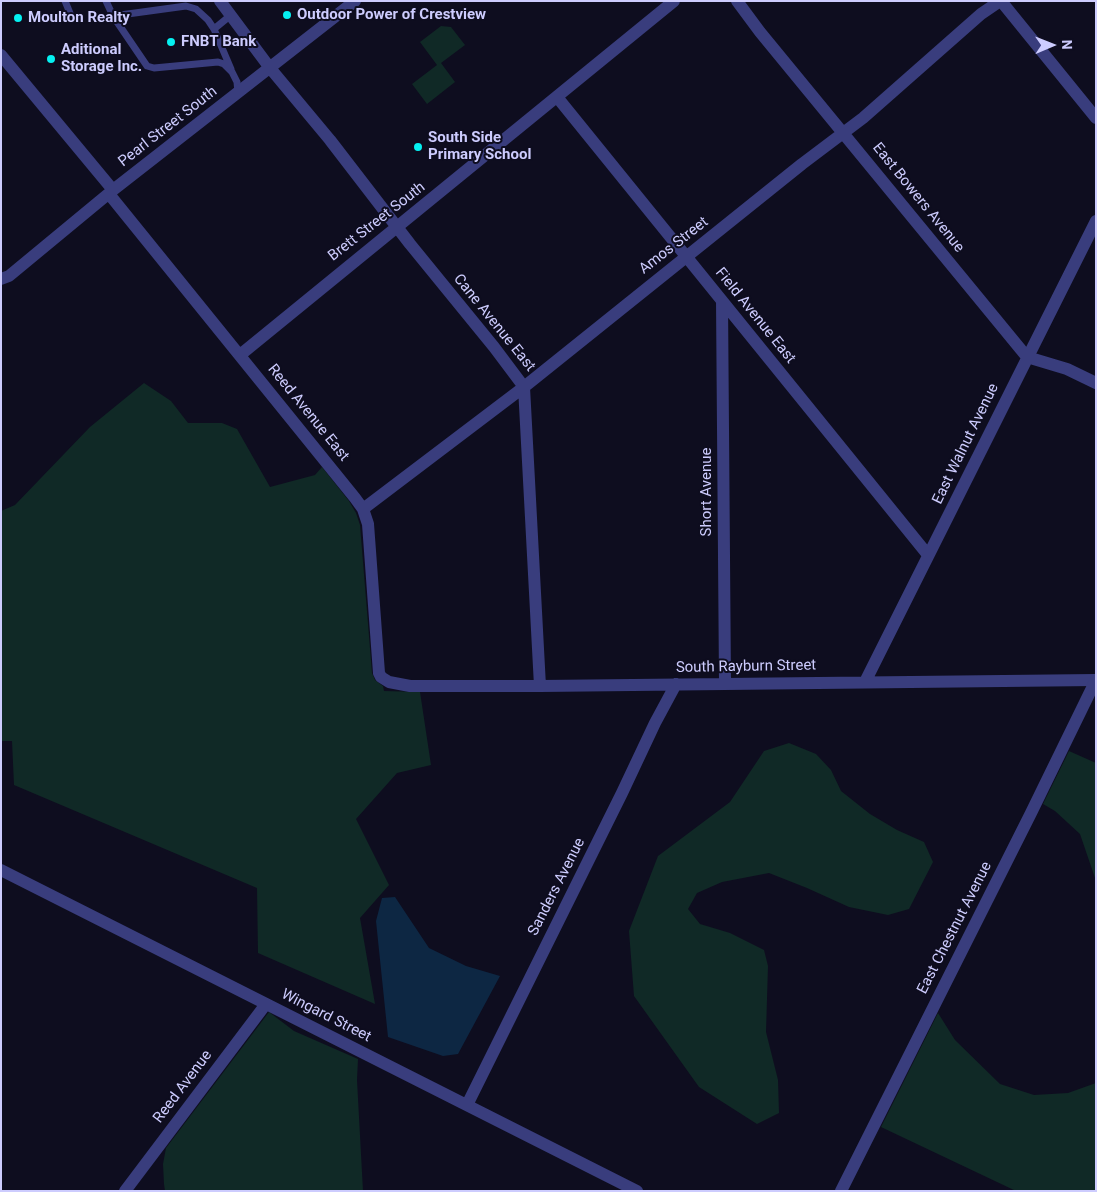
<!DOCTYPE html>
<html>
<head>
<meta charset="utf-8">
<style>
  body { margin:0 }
  #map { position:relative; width:1097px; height:1192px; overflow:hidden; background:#0e0d1f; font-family:Roboto,sans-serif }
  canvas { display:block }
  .frame { position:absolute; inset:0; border:2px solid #cdccfe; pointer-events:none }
  .north { position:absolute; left:1027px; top:20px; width:50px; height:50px; -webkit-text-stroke:4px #0e0d1f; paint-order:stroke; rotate:89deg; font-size:14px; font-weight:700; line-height:20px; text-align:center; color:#cdccfe }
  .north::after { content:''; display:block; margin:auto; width:18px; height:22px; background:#cdccfe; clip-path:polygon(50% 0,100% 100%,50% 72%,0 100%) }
</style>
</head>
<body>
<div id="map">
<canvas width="1097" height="1192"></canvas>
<div class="frame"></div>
<div class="north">N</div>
</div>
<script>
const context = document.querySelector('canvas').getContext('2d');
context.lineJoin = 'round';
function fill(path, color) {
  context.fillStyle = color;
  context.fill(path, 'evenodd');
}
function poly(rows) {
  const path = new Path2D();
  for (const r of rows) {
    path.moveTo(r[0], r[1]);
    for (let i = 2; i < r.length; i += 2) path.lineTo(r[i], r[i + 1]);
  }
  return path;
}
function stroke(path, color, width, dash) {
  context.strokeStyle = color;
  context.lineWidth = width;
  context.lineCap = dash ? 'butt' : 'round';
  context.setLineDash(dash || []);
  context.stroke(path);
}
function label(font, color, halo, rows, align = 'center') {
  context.font = font + ' Roboto,sans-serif';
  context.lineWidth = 4;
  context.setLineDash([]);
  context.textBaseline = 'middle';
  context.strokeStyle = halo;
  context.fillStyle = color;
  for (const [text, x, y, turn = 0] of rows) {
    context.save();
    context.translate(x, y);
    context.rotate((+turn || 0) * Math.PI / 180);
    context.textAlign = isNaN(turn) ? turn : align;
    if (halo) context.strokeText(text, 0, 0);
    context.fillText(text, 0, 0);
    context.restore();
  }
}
const green = poly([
  [441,26,451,27,465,45,441,63,455,82,427,104,412,84,437,65,420,42],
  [144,383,171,401,188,423,222,423,237,429,270,487,315,475,322,467,349,501,356,513,360,525,372,673,375,680,383,686,384,691,420,692,431,765,397,773,356,819,389,885,360,918,375,1004,258,953,257,888,14,785,12,741,1,741,1,511,15,505,90,427],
  [789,743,816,754,831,770,841,791,870,814,897,830,924,842,933,862,909,909,888,915,849,907,807,888,769,873,722,882,697,893,688,909,700,924,730,933,764,950,768,966,766,1032,778,1080,779,1113,757,1124,699,1087,634,996,629,931,658,856,730,802,764,751],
  [1069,751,1096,763,1096,914,1095,878,1080,834,1055,811,1043,804],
  [269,1012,294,1031,358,1059,357,1080,363,1191,165,1191,164,1184,163,1164,166,1148],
  [938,1013,955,1040,1000,1084,1034,1095,1068,1093,1096,1083,1096,1191,1016,1191,881,1127]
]);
const water = poly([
  [395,897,429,948,466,966,500,976,458,1054,443,1056,388,1037,376,921,382,898]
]);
const service = poly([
  [65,1,72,18],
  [106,1,113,16,147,66,154,68,218,62,224,64,232,72,237,82,238,93],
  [113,16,186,6,196,9,208,20,214,29,231,69],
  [214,29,231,15]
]);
const minor = poly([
  [220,1,270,68,330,140,410,244,494,347,524,387,540,686],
  [737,1,760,32,1027,357,1067,369,1096,383],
  [1001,1,1096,118],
  [1,55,113,190],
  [557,97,928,555],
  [109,194,355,498,363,509,368,524,379,673,381,677,389,682,410,686,540,686,1096,680],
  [1,279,9,276,113,190,355,1],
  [722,301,725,683],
  [240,355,674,1],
  [363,509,524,387,802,164,863,118,981,14,1000,1],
  [865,682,1096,221],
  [1,870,637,1191],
  [467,1105,622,793,655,723,676,684],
  [125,1191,266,1004]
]);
const tertiary = poly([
  [841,1191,1031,813,1096,680]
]);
const markers = [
  [287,15,5,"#05f0f1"],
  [18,18,5,"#05f0f1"],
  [171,42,5,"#05f0f1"],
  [51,59,5,"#05f0f1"],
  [418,147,5,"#05f0f1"]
];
const poiNames = [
  ["Outdoor Power of Crestview",297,15],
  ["Moulton Realty",28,18],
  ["FNBT Bank",181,42],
  ["Aditional",61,50],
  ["Storage Inc.",61,67],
  ["South Side",428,138],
  ["Primary School",428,155]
];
const streetNames = [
  ["Pearl Street South",168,127,-38],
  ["East Bowers Avenue",918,198,51],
  ["Brett Street South",377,222,-38],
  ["Amos Street",674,246,-38],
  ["Field Avenue East",755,316,51],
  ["Cane Avenue East",494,323,51],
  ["Reed Avenue East",308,413,51],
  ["East Walnut Avenue",966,444,-64],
  ["Short Avenue",707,492,-90],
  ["South Rayburn Street",746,667,-1],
  ["Sanders Avenue",557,887,-63],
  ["East Chestnut Avenue",955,928,-63],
  ["Wingard Street",326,1016,27],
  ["Reed Avenue",183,1087,-53]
];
fill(green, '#102926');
fill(water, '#0d2743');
stroke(service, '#393d7d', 7);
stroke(minor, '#393d7d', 12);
stroke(tertiary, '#393d7d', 12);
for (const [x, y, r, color] of markers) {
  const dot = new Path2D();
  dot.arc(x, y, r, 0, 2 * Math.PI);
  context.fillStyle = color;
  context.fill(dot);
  stroke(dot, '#0e0d1f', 2);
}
label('bold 15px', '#cdccfe', '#0e0d1f', poiNames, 'left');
label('15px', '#cdccfe', '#0e0d1f', streetNames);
</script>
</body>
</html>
